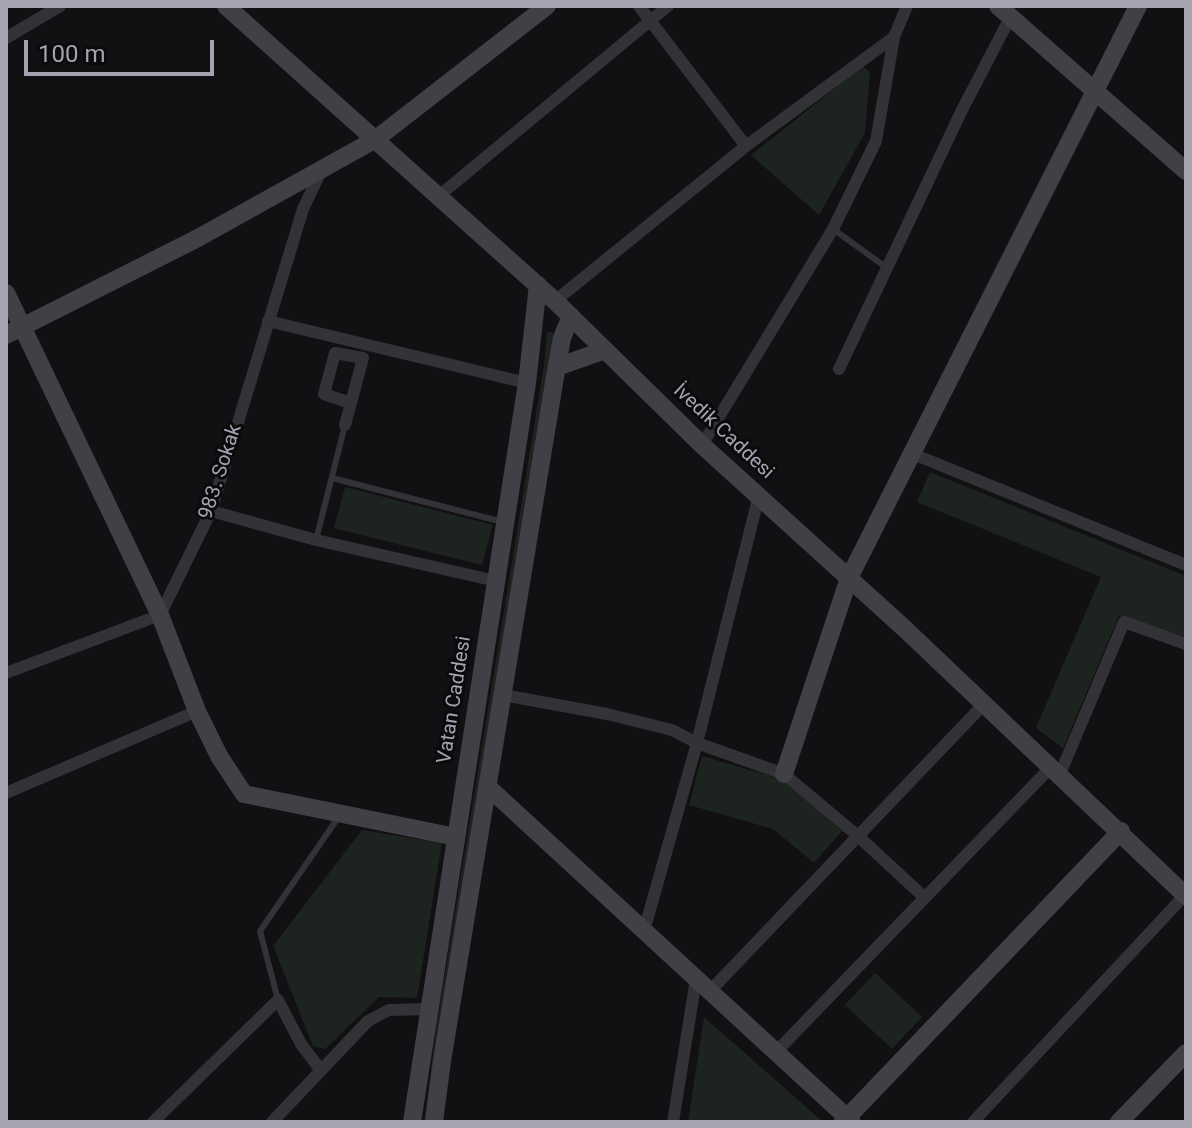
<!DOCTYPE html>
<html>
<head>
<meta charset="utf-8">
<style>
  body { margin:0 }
  #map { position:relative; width:1192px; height:1128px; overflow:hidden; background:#111012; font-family:Roboto,sans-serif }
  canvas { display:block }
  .frame { position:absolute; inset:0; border:8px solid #a4a3b1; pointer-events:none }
  .scale { position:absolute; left:24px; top:40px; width:190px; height:36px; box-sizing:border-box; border:4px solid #a4a3b1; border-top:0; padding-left:10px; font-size:24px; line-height:28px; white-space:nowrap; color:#a4a3b1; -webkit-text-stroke:6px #0c0b0c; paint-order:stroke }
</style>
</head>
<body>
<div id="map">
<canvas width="1192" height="1128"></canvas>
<div class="frame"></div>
<div class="scale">100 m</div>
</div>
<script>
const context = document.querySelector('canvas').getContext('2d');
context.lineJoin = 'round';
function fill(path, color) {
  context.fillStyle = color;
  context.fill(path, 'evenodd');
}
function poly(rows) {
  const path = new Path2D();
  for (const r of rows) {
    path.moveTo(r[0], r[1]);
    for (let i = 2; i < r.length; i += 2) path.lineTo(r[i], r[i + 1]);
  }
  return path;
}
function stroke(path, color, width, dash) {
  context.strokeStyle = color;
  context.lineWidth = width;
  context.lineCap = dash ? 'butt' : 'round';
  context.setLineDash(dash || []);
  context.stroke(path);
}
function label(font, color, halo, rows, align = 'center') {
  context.font = font + ' Roboto,sans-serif';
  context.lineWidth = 6;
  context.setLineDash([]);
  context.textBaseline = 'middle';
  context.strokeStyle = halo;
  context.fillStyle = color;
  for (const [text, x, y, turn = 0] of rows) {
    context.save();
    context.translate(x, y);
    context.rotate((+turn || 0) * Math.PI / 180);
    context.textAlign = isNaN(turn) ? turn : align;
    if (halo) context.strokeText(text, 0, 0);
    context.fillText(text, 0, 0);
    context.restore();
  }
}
const green = poly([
  [863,66,870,72,865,133,819,215,751,155],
  [547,332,552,332,554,338,427,1122,424,1122,437,1023,544,365],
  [930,472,1186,576,1186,637,1119,616,1063,748,1036,728,1101,577,917,502],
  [345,487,493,525,482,565,334,528],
  [702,756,771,776,791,786,842,831,814,863,773,829,689,805],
  [362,830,442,843,417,998,379,997,325,1049,313,1046,273,946],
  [875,973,922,1017,892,1049,845,1005],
  [704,1017,821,1120,819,1122,688,1122]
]);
const lane = poly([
  [833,229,887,268],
  [332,478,503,522],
  [316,540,345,425],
  [278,1000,260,931,340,815]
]);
const street = poly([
  [639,6,746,146],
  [6,38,60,6],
  [440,195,668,6],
  [555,301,746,146,894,37,907,6],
  [268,321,527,383],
  [839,369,962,110,1011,16],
  [345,425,351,403,363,358,335,353,324,394,351,403],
  [702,445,833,229,876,141,894,37],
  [913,454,1186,565],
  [211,511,316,540,496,581],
  [6,673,160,615,211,511,303,209,322,169],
  [503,695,607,714,672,730,697,743,784,774,858,836,925,898],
  [1060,774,1124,622,1186,644],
  [6,793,197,711],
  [644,931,697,743,759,495],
  [710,991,985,703],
  [776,1052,1052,766],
  [153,1122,278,1000,301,1044,320,1069],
  [272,1122,368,1021,389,1010,429,1009],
  [673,1122,696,979],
  [973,1122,1185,895]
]);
const secondary = poly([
  [226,6,555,301,702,445,905,629,1186,896],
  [998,6,1186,171],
  [6,293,160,615,197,711,219,756,244,794,456,837],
  [6,335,198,238,376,139,547,6],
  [557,367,605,350],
  [784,774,849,578,1138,6],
  [488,787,852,1122],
  [412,1122,527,383,538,285],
  [434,1122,442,1061,555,377,562,338,571,316],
  [843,1122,1121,831],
  [1119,1122,1186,1053]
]);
const streetNames = [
  ["İvedik Caddesi",723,432,43],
  ["983. Sokak",221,472,-72],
  ["Vatan Caddesi",455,700,-81]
];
fill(green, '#1d2420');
stroke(lane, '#333236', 6);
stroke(street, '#333236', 12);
stroke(secondary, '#414046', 18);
label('20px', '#a4a3b1', '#0c0b0c', streetNames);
</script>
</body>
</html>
